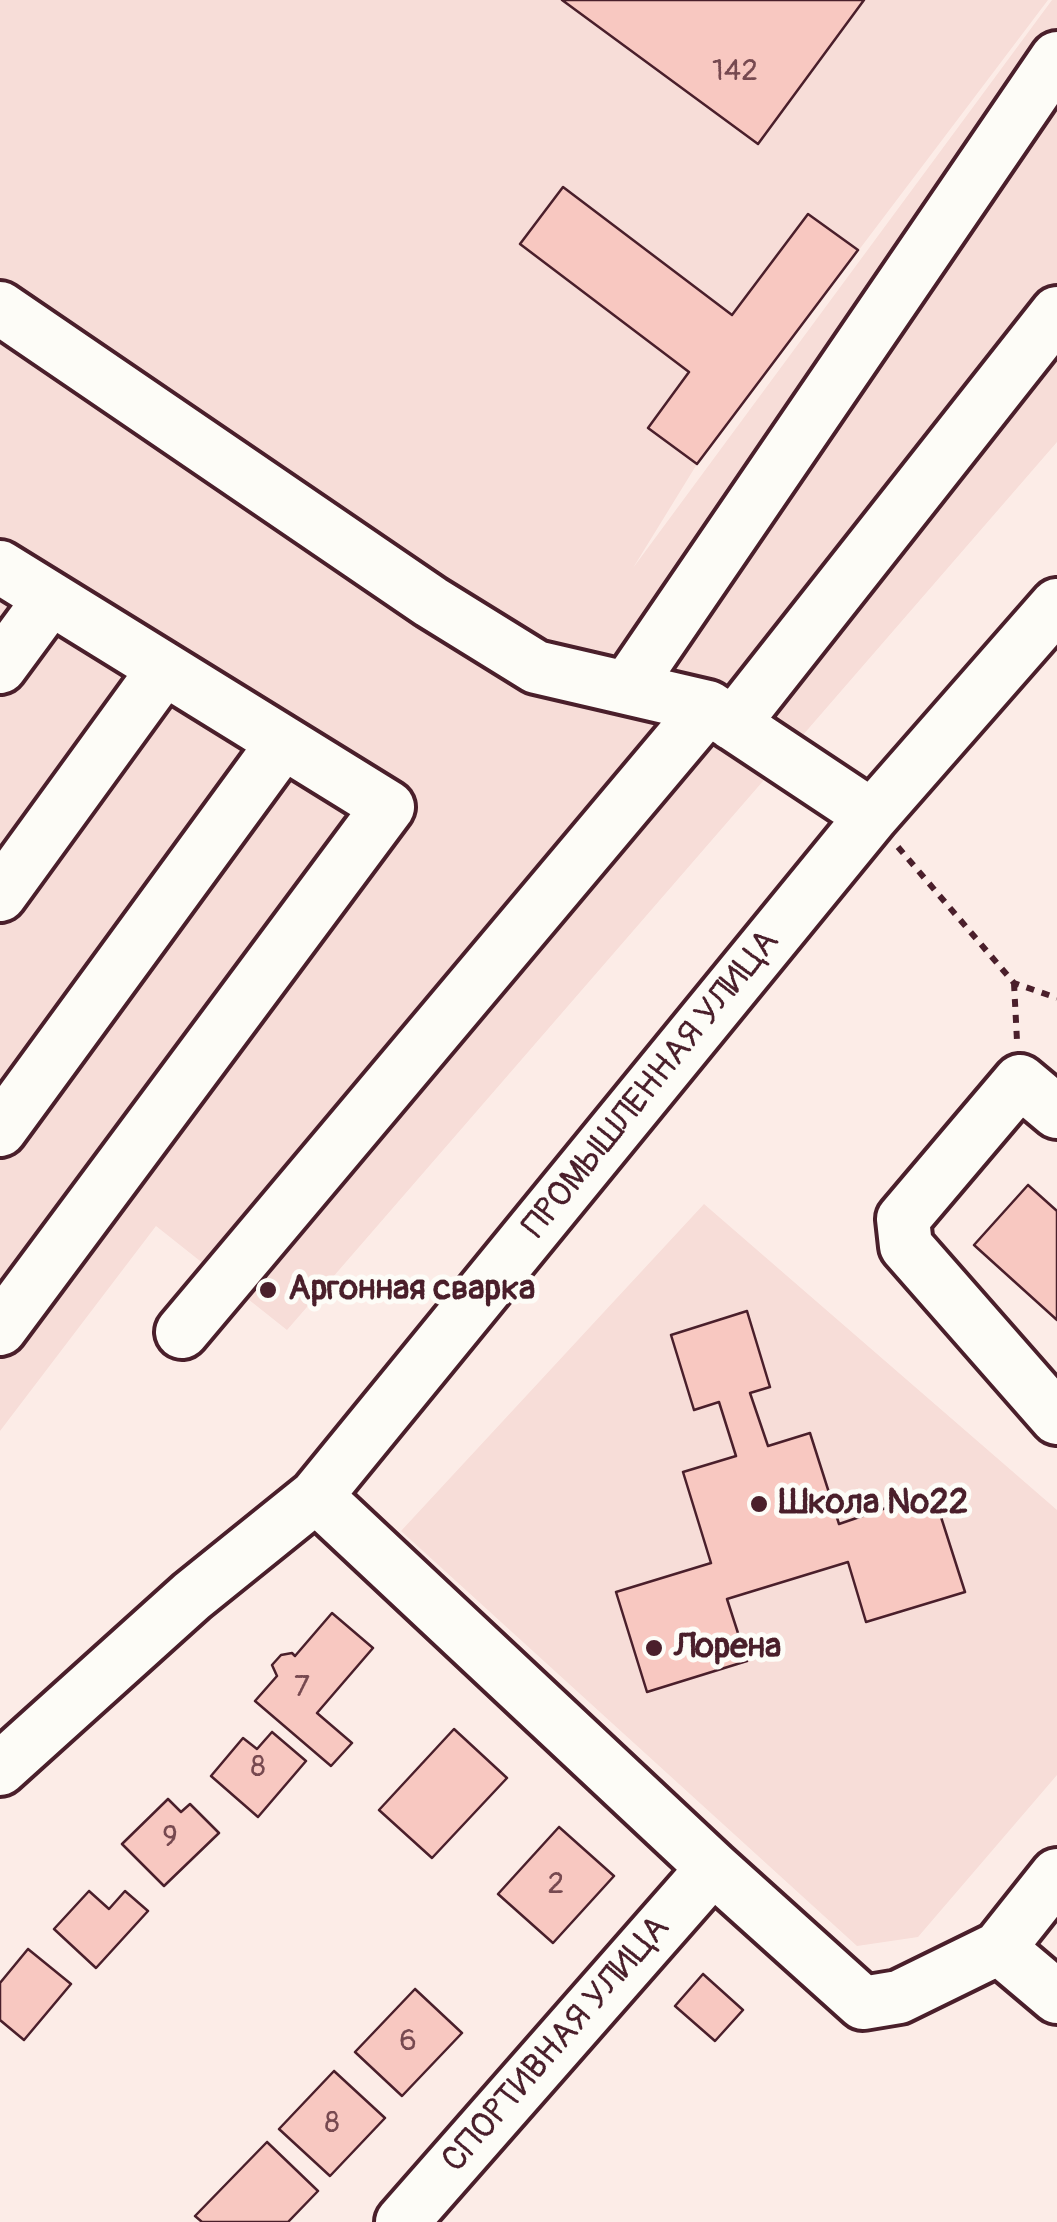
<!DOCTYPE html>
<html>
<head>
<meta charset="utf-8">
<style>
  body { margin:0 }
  canvas { display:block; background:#fcece7 }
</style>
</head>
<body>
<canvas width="1057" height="2222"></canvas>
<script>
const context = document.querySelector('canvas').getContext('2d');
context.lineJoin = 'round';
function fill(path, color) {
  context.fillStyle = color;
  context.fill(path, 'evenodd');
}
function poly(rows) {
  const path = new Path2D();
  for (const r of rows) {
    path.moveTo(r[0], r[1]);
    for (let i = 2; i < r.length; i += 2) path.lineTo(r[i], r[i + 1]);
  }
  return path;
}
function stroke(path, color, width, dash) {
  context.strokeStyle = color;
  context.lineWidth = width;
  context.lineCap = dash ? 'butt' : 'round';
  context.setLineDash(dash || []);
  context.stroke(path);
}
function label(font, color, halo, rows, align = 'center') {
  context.font = font + ' Pangolin,sans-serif';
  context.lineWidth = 10;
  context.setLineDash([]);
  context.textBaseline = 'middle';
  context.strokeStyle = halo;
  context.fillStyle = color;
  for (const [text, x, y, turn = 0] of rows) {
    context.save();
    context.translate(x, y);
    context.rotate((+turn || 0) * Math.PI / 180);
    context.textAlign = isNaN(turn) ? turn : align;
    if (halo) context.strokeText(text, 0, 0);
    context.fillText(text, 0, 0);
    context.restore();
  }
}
const built = poly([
  [0,0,1048,0,697,464,633,568,1052,0,1057,0,1057,442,287,1330,156,1226,0,1431],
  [704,1204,1057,1510,1057,1775,918,1937,857,1946,401,1531]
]);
const building = poly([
  [562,0,864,0,758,144,562,0],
  [563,187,732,315,808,214,858,250,697,464,648,428,689,372,520,244,563,187],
  [1028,1185,1057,1211,1057,1320,974,1245,1028,1185],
  [747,1311,770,1387,750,1393,768,1446,810,1433,839,1524,933,1492,965,1592,866,1622,848,1562,727,1599,747,1661,647,1692,616,1592,711,1563,683,1472,736,1456,719,1402,694,1410,671,1335,747,1311],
  [332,1613,373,1648,317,1713,352,1743,331,1766,255,1701,277,1676,272,1665,281,1655,292,1653,295,1656,332,1613],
  [454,1729,507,1778,432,1858,379,1810,454,1729],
  [272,1732,306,1761,258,1817,211,1776,243,1738,257,1749,272,1732],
  [168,1799,181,1812,190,1804,219,1833,164,1886,122,1844,168,1799],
  [559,1827,614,1876,553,1943,498,1894,559,1827],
  [89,1891,109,1909,125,1891,148,1911,96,1968,54,1929,89,1891],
  [28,1949,71,1984,24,2040,0,2020,0,1983,28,1949],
  [703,1974,743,2010,715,2041,675,2006,703,1974],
  [415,1989,462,2033,402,2096,355,2052,415,1989],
  [334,2071,385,2118,330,2176,279,2129,334,2071],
  [267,2142,318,2191,288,2222,202,2222,195,2216,267,2142]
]);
const path = poly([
  [898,847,1014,983,1057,998],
  [1014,983,1017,1041]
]);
const minor = poly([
  [0,308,431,602,536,667,708,707,872,816],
  [0,567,388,807,0,1329],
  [0,667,50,599],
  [627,688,1057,58],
  [733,724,1057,313],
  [0,895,164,669],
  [1057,1112,1020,1081,903,1219,906,1246,1057,1418],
  [0,1130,282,744],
  [182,1332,708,707],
  [316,1496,713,1868,863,2003,899,1997,999,1948,1057,1997],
  [0,1769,192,1596,316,1496,872,816,1057,605],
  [999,1948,1057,1875],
  [402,2222,713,1868]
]);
const markers = [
  [268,1290,10,"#4a1f2b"],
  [759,1504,10,"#4a1f2b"],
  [654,1648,10,"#4a1f2b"]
];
const numberNames = [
  ["142",735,72],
  ["7",302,1688],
  ["8",258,1768],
  ["9",170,1838],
  ["2",556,1885],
  ["6",408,2042],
  ["8",332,2124]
];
const streetNames = [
  ["ПРОМЫШЛЕННАЯ УЛИЦА",652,1085,-51],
  ["СПОРТИВНАЯ УЛИЦА",557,2045,-49]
];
const poiNames = [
  ["Аргонная сварка",288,1290],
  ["Школа №22",779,1504],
  ["Лорена",674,1648]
];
fill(built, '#f7ddd8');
fill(building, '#f8c8c1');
stroke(building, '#4a1f2b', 2.5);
stroke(minor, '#4a1f2b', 60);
stroke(path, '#4a1f2b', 6, [8, 8]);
stroke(minor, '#fdfcf7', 52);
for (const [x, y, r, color] of markers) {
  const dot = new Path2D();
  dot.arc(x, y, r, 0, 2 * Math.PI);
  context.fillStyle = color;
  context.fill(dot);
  stroke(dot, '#fdfcf7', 4);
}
label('30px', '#764950', null, numberNames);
label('35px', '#4a1f2b', '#fdfcf7', streetNames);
label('bold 35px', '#4a1f2b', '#fdfcf7', poiNames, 'left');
</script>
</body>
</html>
